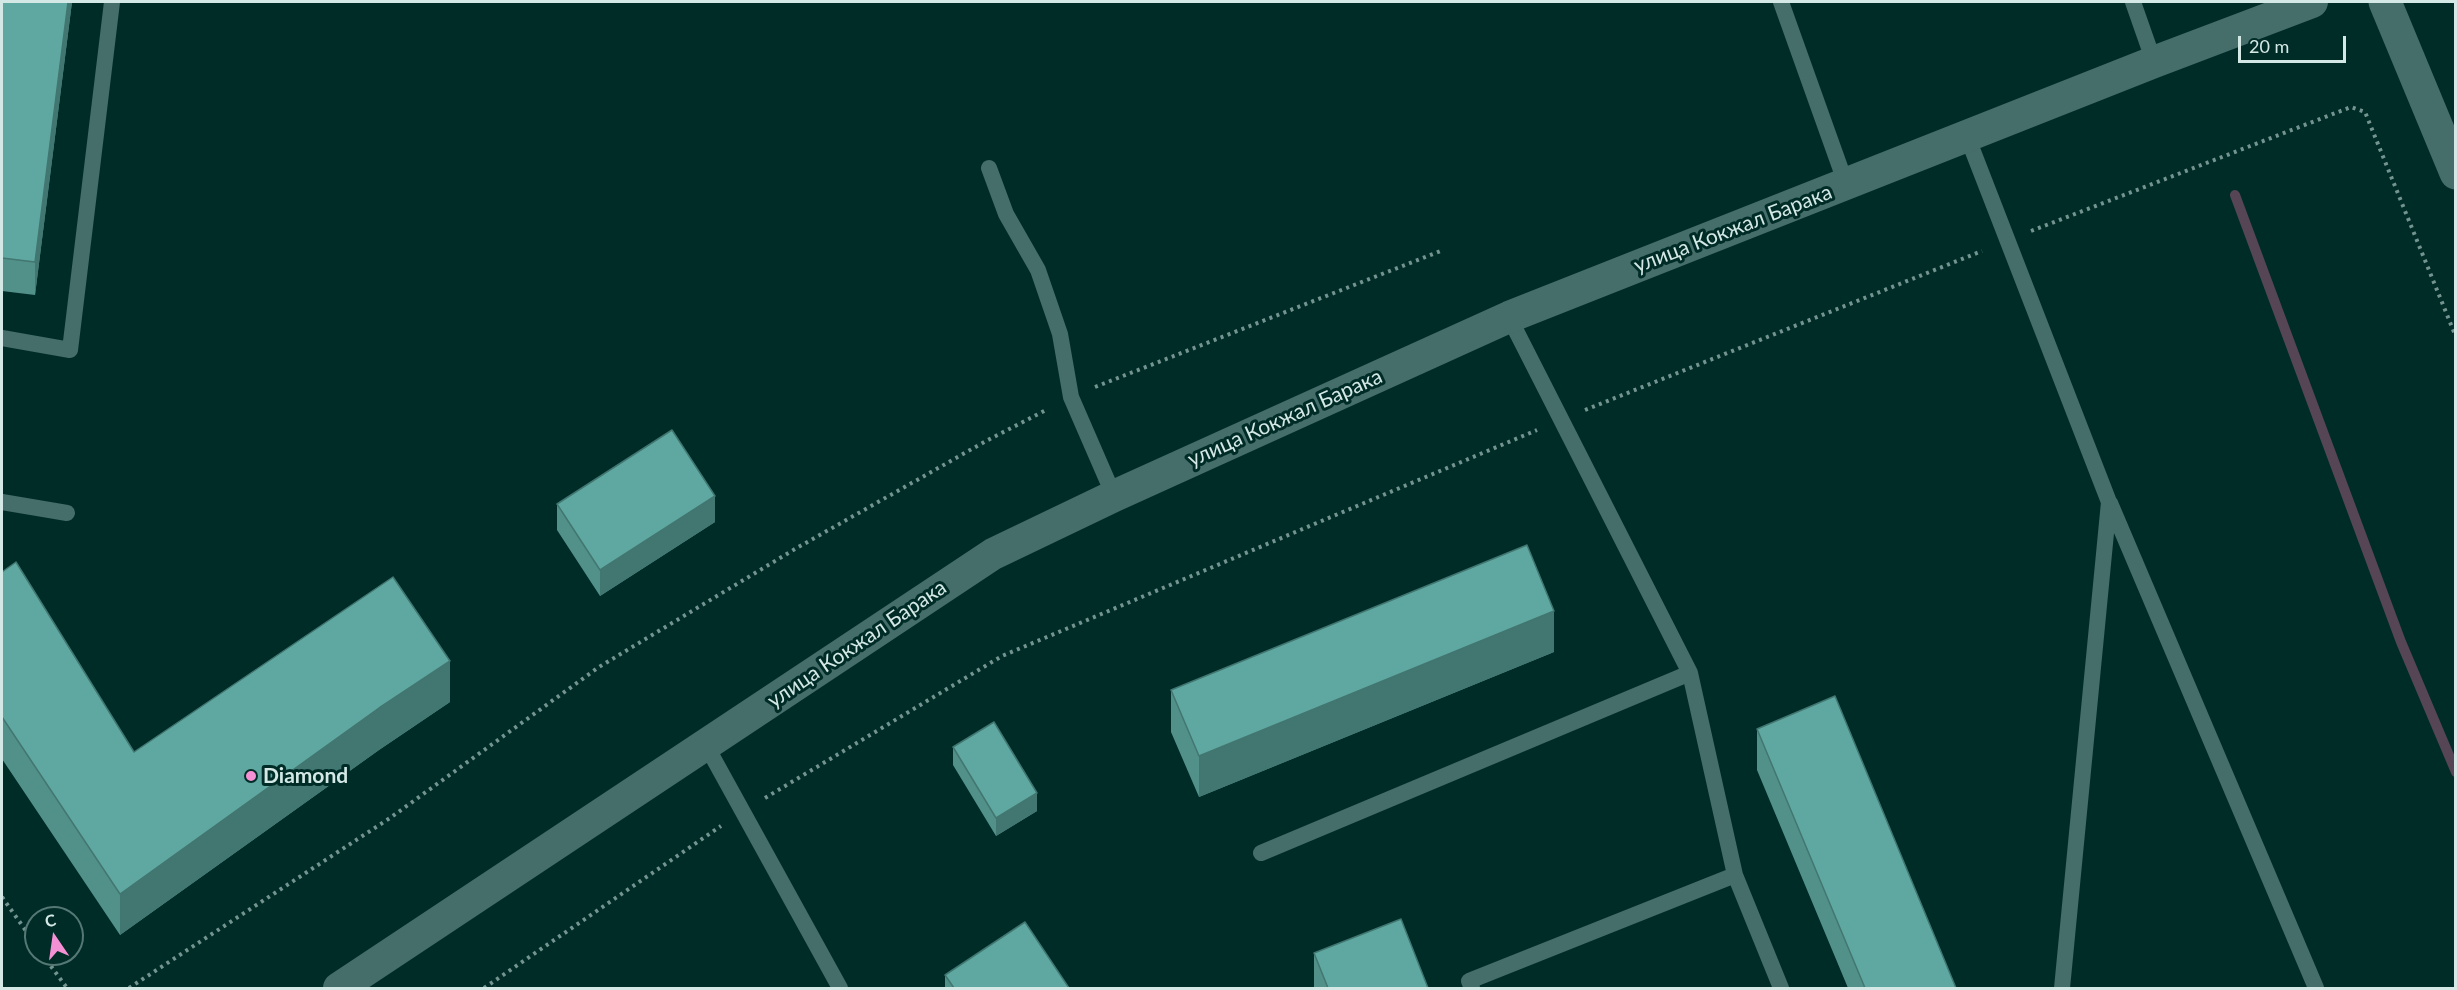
<!DOCTYPE html>
<html>
<head>
<meta charset="utf-8">
<style>
  body { margin:0 }
  #map { position:relative; width:2457px; height:990px; overflow:hidden; background:#002c28; font-family:Lato,sans-serif }
  canvas { display:block }
  .frame { position:absolute; inset:0; border:3px solid #d4e9e6; pointer-events:none }
  .north { position:absolute; left:24px; top:906px; width:60px; height:60px; box-sizing:border-box; background:#002c28; border:2px solid #557874; border-radius:50%; rotate:347deg; font-size:16px; font-weight:700; line-height:24px; text-align:center; color:#d4e9e6 }
  .north::after { content:''; display:block; margin:auto; width:21px; height:27px; background:#f491d4; clip-path:polygon(50% 0,100% 100%,50% 72%,0 100%) }
  .scale { position:absolute; left:2238px; top:36px; width:108px; height:27px; box-sizing:border-box; border:3px solid #d4e9e6; border-top:0; padding-left:8px; font-size:18px; line-height:21px; white-space:nowrap; color:#d4e9e6; -webkit-text-stroke:4px #002c28; paint-order:stroke }
</style>
</head>
<body>
<div id="map">
<canvas width="2457" height="990"></canvas>
<div class="frame"></div>
<div class="north">С</div>
<div class="scale">20 m</div>
</div>
<script>
const context = document.querySelector('canvas').getContext('2d');
context.lineJoin = 'round';
function poly(rows) {
  const path = new Path2D();
  for (const r of rows) {
    path.moveTo(r[0], r[1]);
    for (let i = 2; i < r.length; i += 2) path.lineTo(r[i], r[i + 1]);
  }
  return path;
}
function stroke(path, color, width, dash) {
  context.strokeStyle = color;
  context.lineWidth = width;
  context.lineCap = dash ? 'butt' : 'round';
  context.setLineDash(dash || []);
  context.stroke(path);
}
function fill(path, color) {
  context.fillStyle = color;
  context.fill(path, 'evenodd');
}
function label(font, color, halo, rows, align = 'center') {
  context.font = font + ' Lato,sans-serif';
  context.lineWidth = 6;
  context.setLineDash([]);
  context.textBaseline = 'middle';
  context.strokeStyle = halo;
  context.fillStyle = color;
  for (const [text, x, y, turn = 0] of rows) {
    context.save();
    context.translate(x, y);
    context.rotate((+turn || 0) * Math.PI / 180);
    context.textAlign = isNaN(turn) ? turn : align;
    if (halo) context.strokeText(text, 0, 0);
    context.fillText(text, 0, 0);
    context.restore();
  }
}
const stream = poly([
  [2235,195,2401,642,2456,772]
]);
const path = poly([
  [2031,231,2351,107,2365,112,2456,337],
  [1095,387,1443,250],
  [1585,410,1982,251],
  [765,798,1002,656,1537,430],
  [2,897,36,945],
  [42,954,67,988],
  [129,988,390,818,599,667,795,549,986,441,1048,409],
  [484,988,721,826]
]);
const lane = poly([
  [1781,2,1846,184],
  [2133,2,2154,62],
  [1967,136,2109,502,2062,988],
  [989,168,1006,214,1038,270,1060,334,1071,397,1114,496],
  [1509,317,1690,673,1735,875,1781,988],
  [2,338,70,350,112,2],
  [2,502,67,513],
  [2110,503,2316,988],
  [706,745,840,988],
  [1261,853,1690,673],
  [1472,988,1469,981,1735,875]
]);
const street = poly([
  [339,988,993,554,1114,496,1509,317,2154,62,2312,2]
]);
const secondary = poly([
  [2385,2,2456,173]
]);
const wall = poly([
  [2,2,72,2,35,295,2,291],
  [557,504,715,522,600,596,557,530],
  [2,572,134,752,450,702,379,750,120,935,2,759],
  [1554,652,1199,797,1171,732,1171,690],
  [1757,729,1956,988,1848,988,1757,770],
  [953,747,1037,811,996,836,953,765],
  [1314,953,1428,988,1314,988],
  [945,975,1069,988,945,988]
]);
const shadedWall = poly([
  [68,2,72,2,35,295,35,262],
  [715,496,715,522,600,596,600,570],
  [1554,611,1554,652,1199,797,1199,756],
  [450,661,450,702,379,750,120,935,120,894,379,708],
  [1037,793,1037,811,996,836,996,818]
]);
const building = poly([
  [2,2,68,2,35,262,2,258,2,2],
  [672,430,715,496,600,570,557,504,672,430],
  [1527,545,1554,611,1199,756,1171,690,1527,545],
  [16,562,134,752,393,577,450,661,379,708,120,894,2,717,2,572,16,562],
  [1835,696,1956,988,1865,988,1757,729,1835,696],
  [994,722,1037,793,996,818,953,747,994,722],
  [1401,919,1428,988,1328,988,1314,953,1401,919],
  [1025,922,1069,988,954,988,945,975,1025,922]
]);
const markers = [
  [251,776,6,"#f491d4"]
];
const streetNames = [
  ["улица Кокжал Барака",1733,229,-21],
  ["улица Кокжал Барака",1285,418,-24],
  ["улица Кокжал Барака",857,644,-34]
];
const poiNames = [
  ["Diamond",263,776]
];
stroke(stream, '#564655', 10);
stroke(path, '#749490', 4, [3, 4.5]);
stroke(lane, '#456d69', 16);
stroke(street, '#456d69', 32);
stroke(secondary, '#456d69', 33);
fill(wall, '#52908a');
fill(shadedWall, '#427671');
fill(building, '#5fa8a1');
stroke(building, '#427671', 1.5);
for (const [x, y, r, color] of markers) {
  const dot = new Path2D();
  dot.arc(x, y, r, 0, 2 * Math.PI);
  context.fillStyle = color;
  context.fill(dot);
  stroke(dot, '#002c28', 2);
}
label('21px', '#d4e9e6', '#002c28', streetNames);
label('bold 21px', '#d4e9e6', '#002c28', poiNames, 'left');
</script>
</body>
</html>
